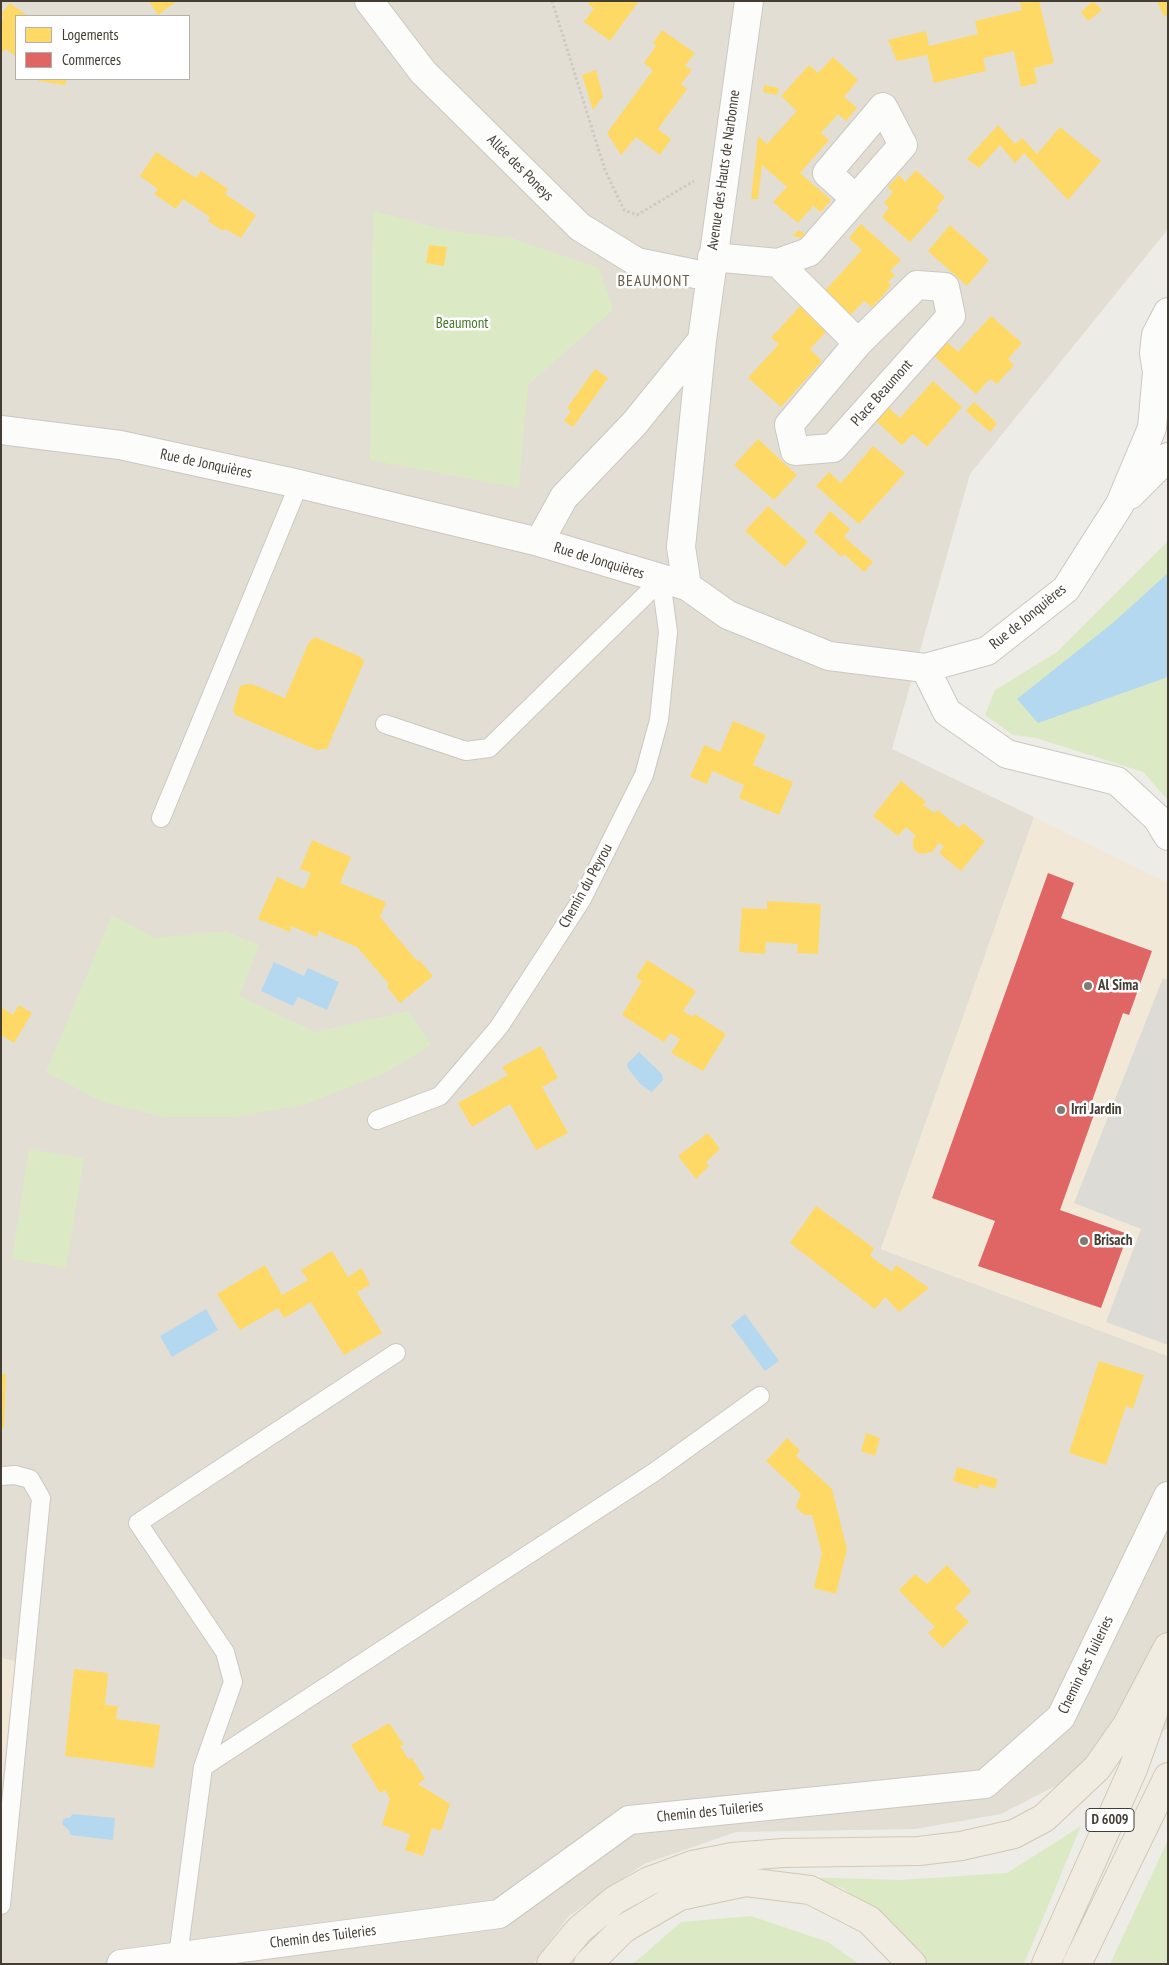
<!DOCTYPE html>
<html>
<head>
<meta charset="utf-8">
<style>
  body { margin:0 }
  #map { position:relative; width:1169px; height:1965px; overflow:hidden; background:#eeece6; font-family:"PT Sans Narrow",sans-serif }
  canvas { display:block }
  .frame { position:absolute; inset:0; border:2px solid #443d33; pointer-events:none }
  .legend { position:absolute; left:15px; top:15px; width:175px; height:65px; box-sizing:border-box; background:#fff; border:1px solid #b4b1ad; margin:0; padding:6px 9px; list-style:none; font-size:15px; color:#443d33 }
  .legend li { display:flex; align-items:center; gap:10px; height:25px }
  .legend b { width:25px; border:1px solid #b4b1ad }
</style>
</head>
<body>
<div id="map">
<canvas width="1169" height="1965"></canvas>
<div class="frame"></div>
<ul class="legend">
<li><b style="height:14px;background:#ffd966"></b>Logements</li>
<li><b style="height:14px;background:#e06666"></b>Commerces</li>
</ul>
</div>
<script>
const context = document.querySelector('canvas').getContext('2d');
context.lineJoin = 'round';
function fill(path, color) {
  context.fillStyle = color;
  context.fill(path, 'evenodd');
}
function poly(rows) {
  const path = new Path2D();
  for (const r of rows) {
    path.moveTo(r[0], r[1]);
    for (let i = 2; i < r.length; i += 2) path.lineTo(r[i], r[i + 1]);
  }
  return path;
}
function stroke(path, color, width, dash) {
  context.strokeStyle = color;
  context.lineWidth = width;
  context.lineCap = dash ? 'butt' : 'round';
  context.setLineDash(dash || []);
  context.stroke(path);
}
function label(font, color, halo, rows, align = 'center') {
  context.font = font + ' "PT Sans Narrow",sans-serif';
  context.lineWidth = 5;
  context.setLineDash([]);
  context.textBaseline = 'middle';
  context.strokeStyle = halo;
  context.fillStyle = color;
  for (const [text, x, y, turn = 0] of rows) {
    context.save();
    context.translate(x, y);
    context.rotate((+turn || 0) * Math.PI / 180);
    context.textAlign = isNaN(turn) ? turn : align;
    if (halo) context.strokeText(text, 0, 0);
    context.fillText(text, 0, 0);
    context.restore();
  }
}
const residential = poly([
  [1,1,1168,1,1168,229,970,474,892,749,1034,817,881,1249,1168,1356,1168,1728,1001,1814,915,1829,736,1832,644,1864,569,1916,533,1964,1,1964,1,1793,15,1662,1,1658],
  [16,16,189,16,189,79,16,79]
]);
const commercial = poly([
  [1034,817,1168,883,1168,1356,881,1249],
  [1,1658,15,1661,1,1793]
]);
const green = poly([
  [373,211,449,231,511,238,599,268,613,310,528,385,519,488,370,460],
  [1168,541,1168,800,1143,772,1036,738,1013,735,985,715,995,690,1057,652],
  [112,915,154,938,225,931,259,945,239,996,315,1032,409,1011,431,1045,385,1073,306,1104,235,1117,164,1117,100,1101,46,1072],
  [29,1149,84,1158,66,1268,12,1259],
  [1081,1826,1024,1964,927,1964,921,1951,843,1888,802,1877,900,1880,1007,1873],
  [1168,1840,1168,1964,1110,1964],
  [751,1916,828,1942,859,1964,633,1964,681,1922]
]);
const parking = poly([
  [1163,978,1168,980,1168,1345,1106,1322,1141,1229,1074,1203]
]);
const water = poly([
  [1168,573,1168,677,1038,723,1017,699,1114,622],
  [274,962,304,976,308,968,339,982,327,1010,298,997,293,1006,261,991],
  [639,1052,662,1074,663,1080,652,1092,640,1084,628,1068,627,1064],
  [206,1309,218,1330,172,1357,160,1336],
  [745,1314,779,1361,765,1371,731,1325],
  [72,1814,115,1818,113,1840,70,1835,69,1830,62,1824,63,1819,71,1817]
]);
const homes = poly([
  [149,1,177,1,158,15],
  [590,1,639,1,610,41,584,22,594,8,588,4],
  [1020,1,1039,1,1054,63,1034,68,1037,83,1021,87,1014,51,983,58,986,71,934,83,927,55,897,61,888,40,926,31,929,46,978,34,975,21,1022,10],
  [1093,1,1102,10,1088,21,1081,12],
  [1157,1,1168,1,1168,15,1164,17],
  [10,3,28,16,16,16,16,57,6,49,1,53,1,21,4,17,1,14],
  [662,30,695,53,685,66,692,70,681,84,687,89,658,129,671,139,660,155,636,137,621,155,607,133,653,70,644,63,656,46,653,43],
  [833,57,858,80,844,97,857,108,846,121,838,114,821,133,829,140,800,173,831,200,821,212,813,206,798,223,773,202,787,187,762,165,758,199,751,199,758,136,767,144,797,111,781,96,809,65,818,73],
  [596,70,603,96,593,110,582,75],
  [38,79,67,79,65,85,38,81],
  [764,85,779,88,777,95,763,92],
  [998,125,1015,144,1022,138,1037,154,1060,127,1101,161,1068,200,1024,153,1015,163,1000,145,979,168,967,159],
  [156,152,196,178,201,171,228,189,225,194,256,215,241,238,225,229,223,231,208,221,210,217,183,199,176,209,154,194,158,189,140,176],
  [916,170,945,197,936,208,939,210,910,242,882,217,889,208,884,203,893,192,888,187,899,175,905,182],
  [861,224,901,260,890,271,895,275,888,282,891,285,882,297,872,307,864,301,848,318,822,294,862,250,849,238],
  [950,225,989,260,967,286,928,251],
  [799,230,806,235,803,238,792,236],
  [429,245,447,247,444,266,426,263],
  [800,306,826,332,810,349,822,361,781,407,748,378,779,344,771,338],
  [991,316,1022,343,1008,359,1014,365,997,384,990,379,976,394,934,356,947,342,958,352],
  [595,369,608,378,573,427,564,421,571,411,567,408],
  [933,381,962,407,927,447,913,434,902,445,876,421,888,407,900,418],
  [974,402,997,423,990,432,966,411],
  [758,439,797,475,774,500,734,465],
  [873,446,905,473,859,524,816,486,829,472,841,483],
  [768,506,808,542,785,567,745,531],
  [830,511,850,529,844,537,873,562,864,572,844,554,842,557,814,532],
  [315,637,361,657,364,662,327,749,317,750,235,715,233,710,240,686,247,684,252,684,285,698,309,642],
  [733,721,766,735,753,765,793,782,779,815,739,798,744,785,712,771,707,784,690,777,704,745,720,752],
  [901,781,926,802,923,805,935,813,938,810,959,828,963,823,985,841,961,871,939,853,944,846,939,843,932,852,923,854,918,853,913,848,913,839,916,836,906,827,898,836,873,816],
  [312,840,351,857,340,883,386,902,380,917,417,961,419,960,433,976,400,1003,387,987,389,984,357,947,319,931,317,937,291,926,290,932,258,919,277,877,304,889,311,873,300,869],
  [767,901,821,904,818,954,797,953,798,944,766,942,765,954,739,952,742,908,767,909],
  [647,960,696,991,683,1011,693,1017,695,1014,726,1034,703,1071,671,1053,680,1039,670,1033,664,1042,622,1015,642,981,636,978],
  [19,1005,32,1013,14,1043,1,1035,1,1007,13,1015],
  [541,1046,558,1078,542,1087,568,1133,536,1150,510,1104,472,1127,458,1103,508,1075,502,1067],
  [708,1133,720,1149,706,1162,709,1166,696,1179,678,1156],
  [816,1206,874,1248,870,1256,892,1272,896,1265,929,1288,899,1312,885,1297,875,1309,790,1243],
  [332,1251,348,1277,362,1268,370,1285,357,1292,382,1333,344,1355,311,1302,284,1318,278,1308,240,1330,217,1294,265,1265,282,1295,308,1280,301,1270],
  [1099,1361,1144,1375,1133,1409,1126,1406,1106,1465,1069,1453],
  [1,1374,6,1374,4,1428,1,1428],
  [866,1433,880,1438,875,1456,861,1451],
  [787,1438,800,1450,796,1456,832,1489,847,1549,836,1594,814,1588,822,1554,812,1515,805,1515,799,1511,796,1506,801,1494,766,1461],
  [957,1467,998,1479,995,1489,979,1484,978,1489,953,1481],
  [947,1565,971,1591,955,1608,969,1622,943,1648,928,1633,935,1627,899,1590,915,1574,927,1584],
  [74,1669,108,1673,105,1705,118,1706,116,1719,160,1725,154,1768,98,1760,99,1753,98,1760,65,1756],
  [389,1723,404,1745,400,1746,409,1760,412,1758,425,1779,418,1784,450,1804,441,1831,432,1828,423,1856,405,1850,410,1834,382,1825,390,1799,385,1790,380,1793,351,1745]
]);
const shops = poly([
  [1048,873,1074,883,1061,918,1152,951,1129,1015,1123,1013,1091,1104,1097,1106,1060,1210,1128,1234,1101,1308,978,1266,995,1221,932,1198]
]);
const path = poly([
  [552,1,605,170,624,210,637,215,694,181]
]);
const lane = poly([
  [385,724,466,751,489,748,661,580],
  [161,818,299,484],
  [377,1120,440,1096,499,1027,582,899,644,775,659,720,668,632,661,580],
  [1,1476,15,1475,30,1479,41,1498,1,1905],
  [203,1767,233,1682,225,1652,138,1523,396,1353],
  [178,1956,203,1767,653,1473,760,1396]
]);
const street = poly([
  [369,1,423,72,580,227,637,262,710,277],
  [712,257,778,263,809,252,903,145,883,107,827,173,856,199],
  [778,263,858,343,789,425,795,451,833,448,951,316,945,287,917,285,858,343],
  [1164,388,1157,372,1154,353,1156,335,1168,312],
  [1,430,120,445,299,484,539,542,687,586,728,615,829,656,925,668,987,651,1066,589,1120,504,1152,428,1157,372],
  [1130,495,1168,457],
  [539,542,564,497,634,424,702,340],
  [687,586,681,547,702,340,749,1],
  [925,668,947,712,1007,754,1117,781,1157,818,1168,836],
  [121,1964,499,1914,629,1820,985,1784,1061,1717,1168,1496]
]);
const primary = poly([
  [551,1964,579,1930,615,1900,649,1881,692,1865,732,1857,783,1853,919,1851,961,1846,1014,1834,1044,1818,1097,1768,1127,1725,1168,1647],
  [588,1964,623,1929,680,1896,746,1882,810,1890,869,1920,912,1964],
  [1046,1964,1133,1769,1162,1688],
  [1077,1964,1168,1777]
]);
const markers = [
  [1088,986,5,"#807a72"],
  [1061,1110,5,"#807a72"],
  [1084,1241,5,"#807a72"]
];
const shields = [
  [1110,1820,48]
];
const shieldNames = [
  ["D 6009",1110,1820]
];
const streetNames = [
  ["Allée des Poneys",520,168,45],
  ["Avenue des Hauts de Narbonne",724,170,-82],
  ["Place Beaumont",882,393,-48],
  ["Rue de Jonquières",206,464,12],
  ["Rue de Jonquières",599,561,17],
  ["Rue de Jonquières",1028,617,-39],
  ["Chemin du Peyrou",586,886,-61],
  ["Chemin des Tuileries",1086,1665,-64],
  ["Chemin des Tuileries",710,1812,-6],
  ["Chemin des Tuileries",323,1937,-7]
];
const parkNames = [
  ["Beaumont",462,324]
];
const poiNames = [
  ["Al Sima",1098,986],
  ["Irri Jardin",1071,1110],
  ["Brisach",1094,1241]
];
const neighbourhoodNames = [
  ["BEAUMONT",654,281]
];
fill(residential, '#e3ded3');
fill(commercial, '#f2e8d8');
fill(green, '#dbeac4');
fill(parking, '#dddbd6');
fill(water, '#b4d8ef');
fill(homes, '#ffd966');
fill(shops, '#e06666');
stroke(lane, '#cbc8c2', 20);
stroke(street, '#cbc8c2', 30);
stroke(primary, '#d1c8b3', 30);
stroke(path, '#cdcac6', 3, [2.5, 2.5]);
stroke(lane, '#fcfcfb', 18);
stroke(street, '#fcfcfb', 28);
stroke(primary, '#f0ece2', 28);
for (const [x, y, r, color] of markers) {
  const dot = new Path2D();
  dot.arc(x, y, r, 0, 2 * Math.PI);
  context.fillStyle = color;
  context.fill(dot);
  stroke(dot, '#fff', 2);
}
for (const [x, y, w] of shields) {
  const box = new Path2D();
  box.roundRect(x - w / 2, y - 11.5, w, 23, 4);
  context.fillStyle = '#fff';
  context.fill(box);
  stroke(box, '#443d33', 1);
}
label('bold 14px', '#443d33', null, shieldNames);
label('15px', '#443d33', '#fff', streetNames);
label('15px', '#447824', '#fff', parkNames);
label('bold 15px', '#443d33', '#fff', poiNames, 'left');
context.letterSpacing = '1px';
label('16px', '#675b4a', '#fff', neighbourhoodNames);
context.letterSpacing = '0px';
</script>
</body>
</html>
